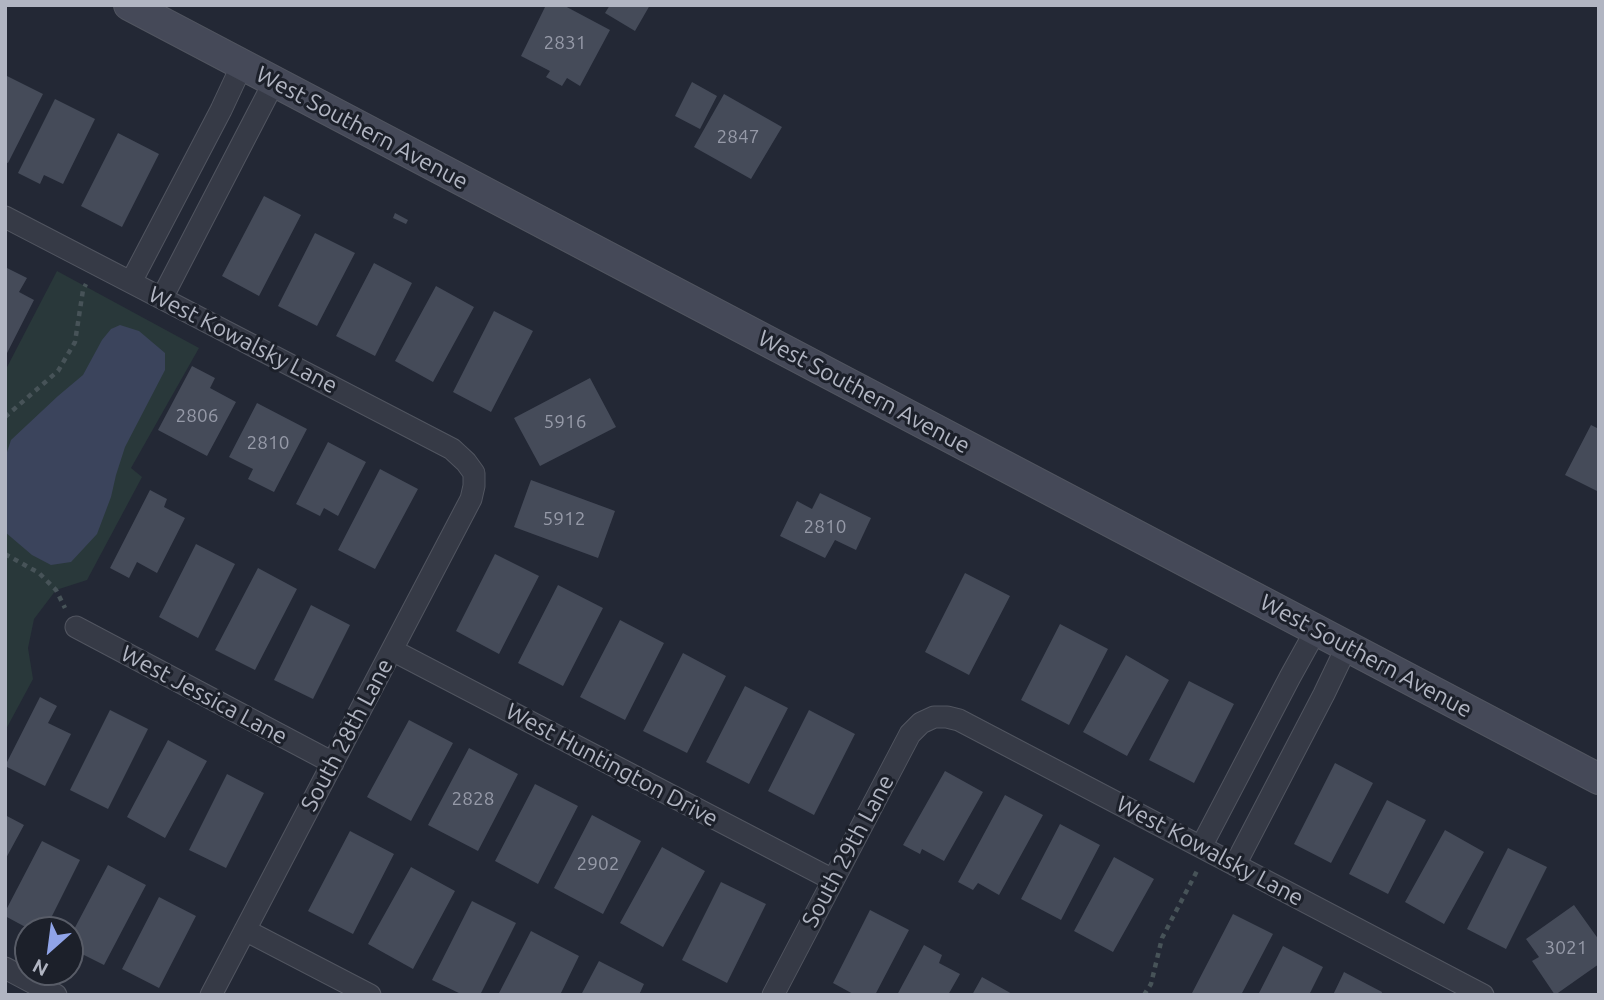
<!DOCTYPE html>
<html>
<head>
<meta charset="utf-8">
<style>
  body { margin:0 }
  #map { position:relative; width:1604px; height:1000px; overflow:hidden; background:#232835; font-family:Ubuntu,sans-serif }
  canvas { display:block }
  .frame { position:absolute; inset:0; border:7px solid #b1b5c2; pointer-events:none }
  .north { position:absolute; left:14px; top:916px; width:70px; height:70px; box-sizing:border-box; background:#1c202a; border:2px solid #585c67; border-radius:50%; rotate:208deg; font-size:19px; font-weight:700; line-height:28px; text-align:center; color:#b1b5c2 }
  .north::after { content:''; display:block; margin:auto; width:24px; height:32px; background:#90a4e9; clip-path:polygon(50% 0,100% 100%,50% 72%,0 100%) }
</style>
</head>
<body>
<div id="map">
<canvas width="1604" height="1000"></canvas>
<div class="frame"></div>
<div class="north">N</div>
</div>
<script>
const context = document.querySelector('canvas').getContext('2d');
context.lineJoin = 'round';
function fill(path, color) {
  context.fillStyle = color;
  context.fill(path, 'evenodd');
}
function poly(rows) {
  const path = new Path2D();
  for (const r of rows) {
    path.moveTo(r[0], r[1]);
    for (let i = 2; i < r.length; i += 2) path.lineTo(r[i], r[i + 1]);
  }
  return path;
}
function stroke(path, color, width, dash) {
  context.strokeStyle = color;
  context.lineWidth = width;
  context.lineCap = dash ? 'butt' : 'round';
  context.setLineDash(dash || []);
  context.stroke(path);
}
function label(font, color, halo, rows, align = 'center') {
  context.font = font + ' Ubuntu,sans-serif';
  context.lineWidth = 6;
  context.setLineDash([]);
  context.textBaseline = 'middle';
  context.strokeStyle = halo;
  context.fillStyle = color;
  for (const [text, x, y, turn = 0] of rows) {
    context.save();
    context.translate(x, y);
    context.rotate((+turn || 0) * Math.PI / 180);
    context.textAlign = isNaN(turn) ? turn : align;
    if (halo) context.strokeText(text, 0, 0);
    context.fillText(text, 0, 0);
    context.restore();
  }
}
const green = poly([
  [57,271,199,348,131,468,142,477,87,580,56,590,34,619,28,648,33,679,5,731,5,371]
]);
const water = poly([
  [120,325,139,331,165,353,165,370,125,447,116,475,111,497,97,534,71,562,51,565,32,555,5,532,5,458,11,440,58,396,83,375,102,340,111,329]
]);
const building = poly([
  [546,5,563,5,610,30,580,86,567,78,562,86,546,77,550,71,521,56],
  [610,5,650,5,635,31,605,13],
  [5,75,43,94,8,163,5,162],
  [692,82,717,96,700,129,675,116],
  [724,94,782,127,751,179,694,147],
  [55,99,95,119,63,184,44,175,40,184,18,173],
  [118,133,159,154,122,227,81,206],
  [264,196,301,215,259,296,222,276],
  [395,213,408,220,406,224,393,218],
  [315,233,355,253,317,326,278,306],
  [374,263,412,283,375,356,336,336],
  [5,267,27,278,19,292,34,300,5,357],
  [436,286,474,307,433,382,395,361],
  [494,311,533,331,491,412,453,392],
  [192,366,215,378,210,388,236,402,207,456,158,430],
  [590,378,616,427,540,466,514,418],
  [257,403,307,429,274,492,248,479,253,469,229,457],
  [1591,425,1599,429,1599,492,1565,475],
  [328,442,366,462,338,516,324,508,320,516,296,504],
  [380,469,418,489,375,569,338,550],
  [531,480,615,511,598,558,514,527],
  [150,490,167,499,164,507,185,518,157,573,137,562,129,578,110,568],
  [820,493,871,518,856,550,835,540,825,558,780,536,797,501,812,509],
  [196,544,235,564,198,638,159,617],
  [495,554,539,576,499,654,456,631],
  [258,568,297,589,255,670,215,650],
  [965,573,1010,596,969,675,925,652],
  [558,585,603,608,563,686,518,663],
  [311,605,350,625,313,699,274,680],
  [620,620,664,643,625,720,580,697],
  [1060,624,1108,649,1069,725,1021,700],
  [683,653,726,676,687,753,643,731],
  [1126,655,1169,680,1127,756,1083,732],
  [1189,681,1234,704,1194,783,1149,760],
  [745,686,788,708,749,784,706,762],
  [40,697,57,706,48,723,71,734,45,786,5,766],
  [110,710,148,729,108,809,70,790],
  [809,710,855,734,814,815,768,791],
  [409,720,453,743,411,821,367,797],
  [168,740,207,761,165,838,127,817],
  [469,748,518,774,478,851,428,825],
  [1335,763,1373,783,1331,863,1294,844],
  [945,771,983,792,944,861,922,849,920,854,903,845],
  [227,774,264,793,226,868,189,850],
  [535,784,578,806,538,884,495,861],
  [1005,795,1043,815,999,895,978,883,973,890,958,882],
  [1387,800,1426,820,1388,894,1349,874],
  [5,815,24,825,5,860],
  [592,815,641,841,603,914,554,888],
  [1060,824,1100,845,1061,920,1021,899],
  [1445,830,1484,852,1444,924,1405,902],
  [350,831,394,854,353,934,308,911],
  [42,841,80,860,45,930,31,930,5,916,5,912],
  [662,847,705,871,663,947,620,923],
  [1508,848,1547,867,1506,949,1467,929],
  [1114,857,1154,879,1113,952,1074,931],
  [108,865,146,885,104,965,70,948,70,937],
  [411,867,455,891,413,969,368,944],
  [721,882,766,904,727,983,682,960],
  [159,897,196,916,159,988,122,969],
  [472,901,516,923,480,995,463,995,432,980],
  [1574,905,1599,940,1599,964,1555,995,1532,961,1539,957,1526,939],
  [870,910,909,930,875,995,855,995,833,983],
  [1233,914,1273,934,1241,995,1191,995],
  [531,931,579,956,560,995,498,995],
  [924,945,942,955,939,963,960,974,948,995,897,995],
  [1283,946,1323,967,1309,995,1258,995],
  [599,961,644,984,639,995,581,995],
  [1344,972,1382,992,1381,995,1333,995],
  [982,977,1014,995,972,995]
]);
const path = poly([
  [5,417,58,371,75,342,83,290,86,284],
  [5,554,39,573,56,590,65,608],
  [1144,995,1151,984,1162,938,1197,871]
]);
const minor = poly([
  [5,217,452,449,466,462,474,473,474,486,471,499,211,995],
  [131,282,221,110,242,65],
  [162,298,274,82],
  [76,627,333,763],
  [392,650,833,880],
  [1201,847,1290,677,1316,630],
  [1235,865,1324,694,1347,646],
  [245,930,370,995],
  [5,968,56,995],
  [773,995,910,734,921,723,934,717,947,717,959,720,1483,995]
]);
const secondary = poly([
  [129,5,1599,779]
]);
const numberNames = [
  ["2831",565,43],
  ["2847",738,137],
  ["2806",197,416],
  ["5916",565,422],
  ["2810",268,443],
  ["5912",564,519],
  ["2810",825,527],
  ["2828",473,799],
  ["2902",598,864],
  ["3021",1566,948]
];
const streetNames = [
  ["West Southern Avenue",362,128,28],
  ["West Kowalsky Lane",243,340,27],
  ["West Southern Avenue",864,392,28],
  ["West Southern Avenue",1366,656,28],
  ["West Jessica Lane",204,695,28],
  ["South 28th Lane",347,735,-62],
  ["West Huntington Drive",612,765,28],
  ["South 29th Lane",848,851,-62],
  ["West Kowalsky Lane",1210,851,28]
];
fill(green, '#29383a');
fill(water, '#3b445c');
fill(building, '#454b59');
stroke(minor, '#515560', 23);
stroke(secondary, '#515560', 32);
stroke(path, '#475358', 4.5, [5, 5]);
stroke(minor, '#363a46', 21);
stroke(secondary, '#454958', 30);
label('19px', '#969aa8', null, numberNames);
label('23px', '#b1b5c2', '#1c202a', streetNames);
</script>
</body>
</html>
